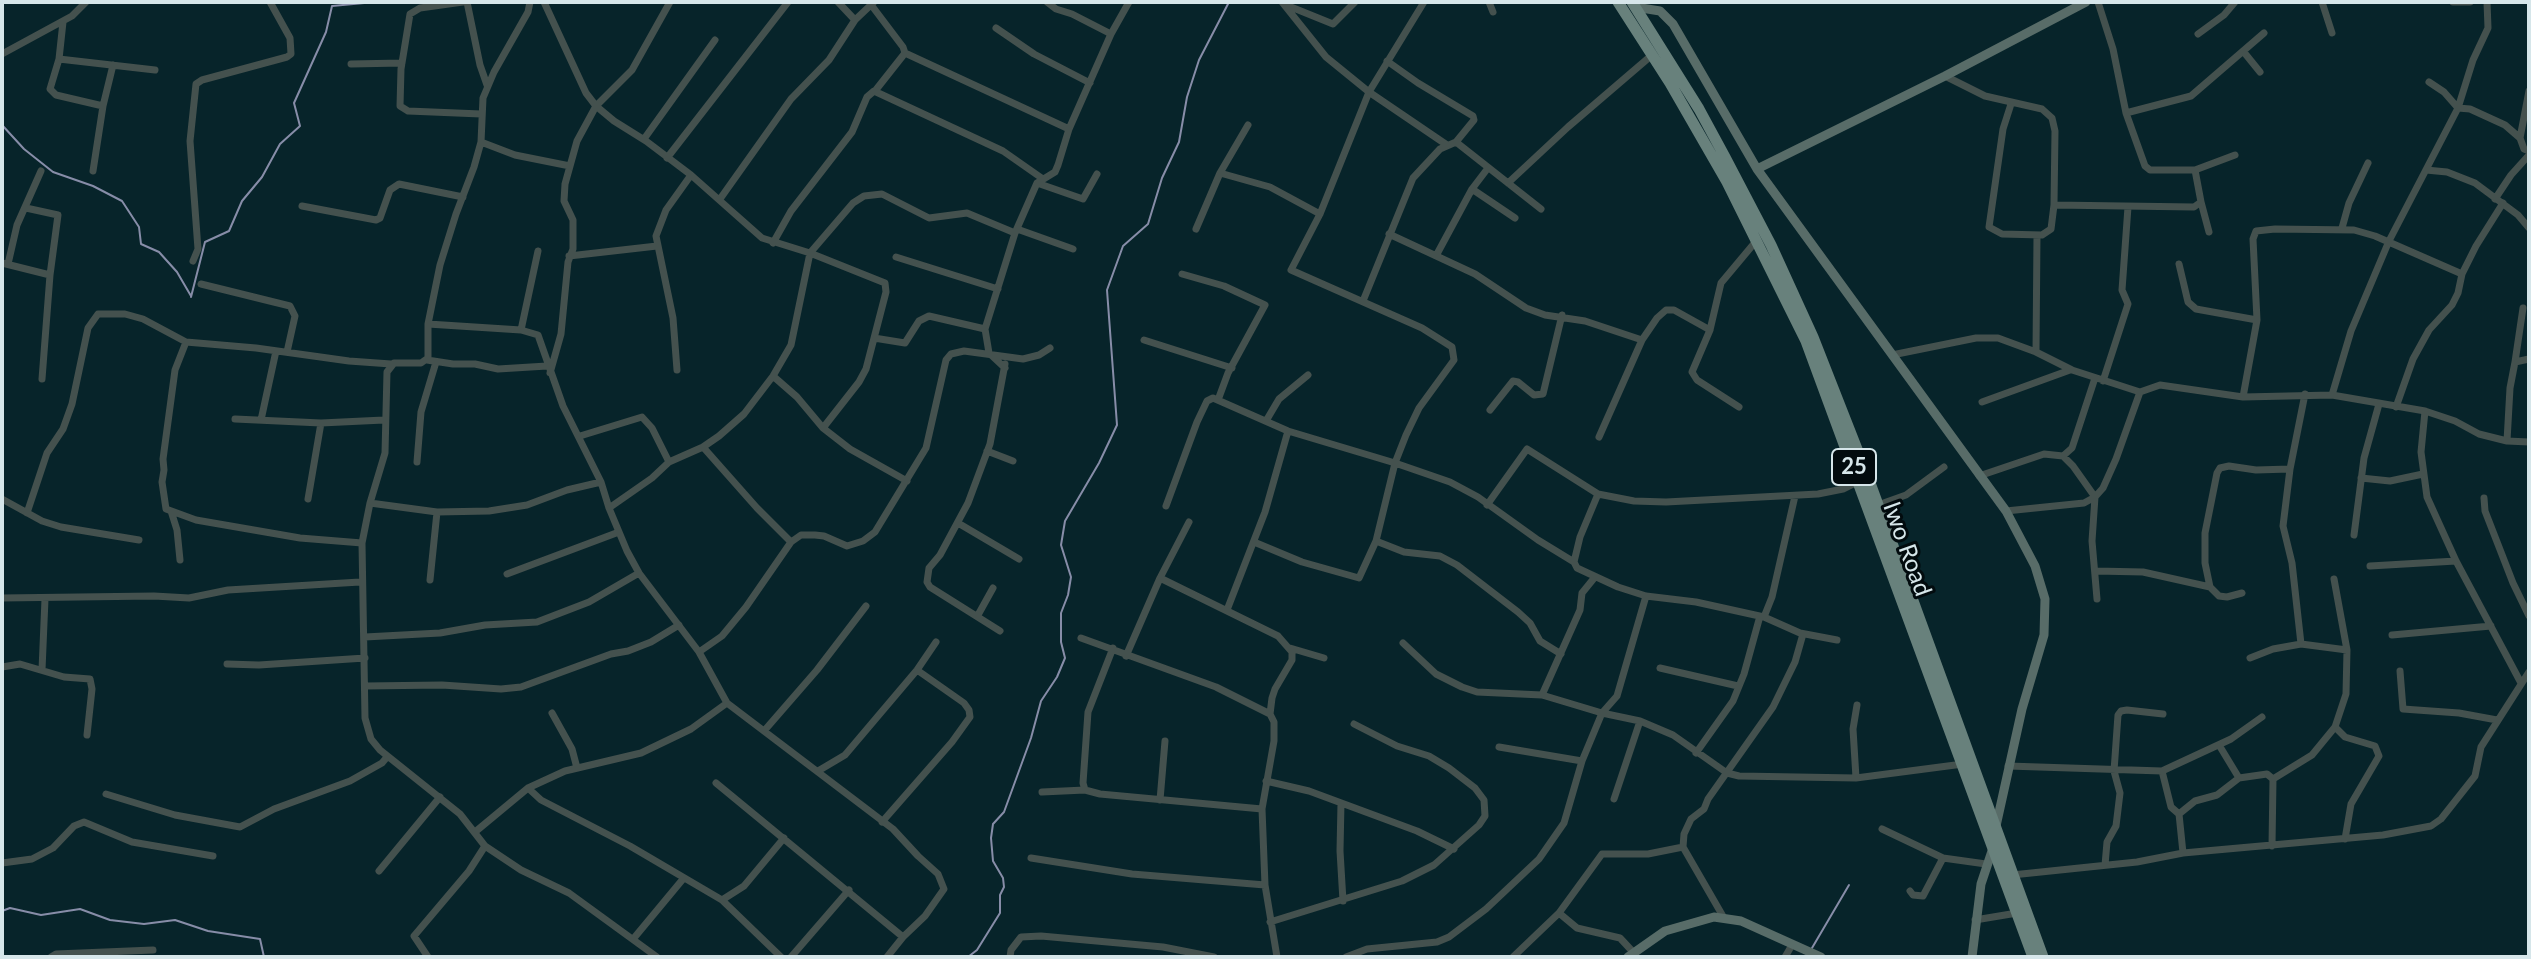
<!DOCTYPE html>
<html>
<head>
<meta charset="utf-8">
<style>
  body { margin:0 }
  #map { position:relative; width:2531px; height:959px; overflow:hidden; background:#07242a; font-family:Lato,sans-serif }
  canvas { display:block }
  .frame { position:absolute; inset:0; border:4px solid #d6e6ea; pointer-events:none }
</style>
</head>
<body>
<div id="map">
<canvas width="2531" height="959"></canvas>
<div class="frame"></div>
</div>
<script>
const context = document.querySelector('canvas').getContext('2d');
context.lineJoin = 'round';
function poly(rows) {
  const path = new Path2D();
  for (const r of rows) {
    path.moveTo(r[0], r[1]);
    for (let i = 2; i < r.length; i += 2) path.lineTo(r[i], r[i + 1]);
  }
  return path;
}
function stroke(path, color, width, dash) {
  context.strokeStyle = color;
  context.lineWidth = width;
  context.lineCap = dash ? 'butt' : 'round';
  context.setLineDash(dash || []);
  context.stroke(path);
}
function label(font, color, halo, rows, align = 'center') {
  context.font = font + ' Lato,sans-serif';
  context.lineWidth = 6;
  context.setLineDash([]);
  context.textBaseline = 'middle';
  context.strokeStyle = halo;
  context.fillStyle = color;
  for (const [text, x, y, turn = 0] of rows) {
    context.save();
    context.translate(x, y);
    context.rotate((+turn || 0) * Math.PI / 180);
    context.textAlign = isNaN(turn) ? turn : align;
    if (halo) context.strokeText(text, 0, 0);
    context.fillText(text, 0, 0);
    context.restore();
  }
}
const stream = poly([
  [2,125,24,149,53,172,93,186,122,201,139,227,141,244,159,252,177,272,191,296],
  [191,297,205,242,229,231,242,201,262,177,280,144,300,126,294,103,326,32,332,6,375,2],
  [2,911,10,908,41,915,80,909,110,920,144,924,175,920,208,931,260,939,264,957],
  [1812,948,1849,885],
  [968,957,977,950,1000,913,1000,895,1004,887,1003,878,993,861,991,838,993,824,1004,812,1031,738,1041,701,1057,677,1065,658,1061,642,1061,613,1068,595,1071,577,1061,545,1065,521,1099,463,1117,425,1107,290,1123,246,1148,224,1162,178,1179,142,1187,97,1199,60,1229,2]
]);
const street = poly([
  [463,2,420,8,410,14,401,69,400,106,408,111,481,114],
  [467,2,480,65,487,85],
  [530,2,528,12,494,72,483,98,481,142,474,167,456,214,440,265,428,324,428,358,421,363,394,363,387,372,385,453,370,503,362,543,365,718,371,739,380,750,460,814,485,846,521,870,569,893,657,957],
  [544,2,586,93,596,106,614,121,646,141,691,175,762,238,810,253,885,283,886,292,866,369,859,382,823,428],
  [838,2,855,20],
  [1047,2,1056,9,1072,14,1111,34],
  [1282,2,1326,57,1369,92,1447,145],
  [1489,2,1493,12],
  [2098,2,2113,49,2126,113,2145,166,2150,170,2195,170,2235,155],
  [2322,2,2332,33],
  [2453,2,2470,2],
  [1286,5,1333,24,1355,2],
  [872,6,903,47,905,53],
  [63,22,59,59,50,89,56,95,103,106],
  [996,28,1034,54,1090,83],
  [2198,34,2224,15,2235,2],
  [2243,51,2260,72],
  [2,54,72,16,86,2],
  [59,59,155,70],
  [351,64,402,63],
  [1945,76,1985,96,2042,109,2052,118,2055,131,2054,205,2051,229,2042,235,2002,234,1989,227,2003,129,2011,104],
  [2429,82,2444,92,2458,108,2470,109,2505,125,2520,138,2524,149,2529,151],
  [875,91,905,53,1069,129],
  [2126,113,2191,96,2264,33],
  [1248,125,1220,173,1270,187,1320,214],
  [2520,138,2529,91],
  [644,139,715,40],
  [481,142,515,155,570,166],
  [1456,142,1541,209],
  [667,158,788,2],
  [2426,170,2447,172,2475,183,2518,215,2529,228],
  [93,171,103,106,113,65],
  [1037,183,1083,199,1097,174],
  [1508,183,1568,127,1652,55],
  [1472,189,1515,218],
  [720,199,791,99,829,60,855,20,874,2],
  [2495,199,2511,175,2529,155],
  [2201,202,2209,232],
  [2054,205,2194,207,2201,202,2195,170],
  [302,206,376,220,380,218,390,190,399,184,463,197],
  [26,208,58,215,50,275],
  [2342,228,2349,203,2368,163],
  [1017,229,1073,249],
  [1196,229,1220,173],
  [1389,234,1475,274,1526,308,1545,315,1585,321,1642,340],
  [773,243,791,211,852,132,867,97,874,91,1003,151,1043,179],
  [1437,254,1472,189,1488,168],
  [569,256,657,246],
  [896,257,998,289],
  [193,261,198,249,190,141,196,84,202,80,287,57,291,54,290,38,270,2],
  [2,263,50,275,42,379],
  [8,264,17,225,41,171],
  [2179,264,2188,302,2196,309,2257,320],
  [1182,274,1224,286,1265,305,1228,373,1218,400],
  [201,284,290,306,295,316,287,352],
  [1363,301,1413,178,1440,149,1456,142,1474,120,1473,116,1418,83,1387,61],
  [428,324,521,330,538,335,563,406,601,482,609,508,627,551,639,573,699,652,727,703,893,829,918,856,938,874,944,889,925,916,903,937,887,957],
  [521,330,538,251],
  [874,338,905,343,919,321,929,316,985,329],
  [1144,340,1232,368],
  [186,342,175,370,163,459,164,470,162,482,166,509,196,520,300,538,362,543],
  [2036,352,2037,235],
  [1892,355,1976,338,1998,338,2036,352,2072,370,2140,392,2160,385,2243,397,2332,395,2425,411,2455,421,2479,434,2507,441,2529,442],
  [427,360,453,364,475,364,498,369,547,366],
  [2515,362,2523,308],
  [1005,368,989,353,985,329,1015,233,1037,183,1055,172,1058,165,1069,129,1111,34,1129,2],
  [677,370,673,318,656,236,666,210,691,175],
  [550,373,561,334,568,262,573,249,573,220,564,201,565,184,577,141,596,106,632,70,670,2],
  [773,376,797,397,823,428,850,449,907,481],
  [2103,381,2128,304,2122,290,2128,207],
  [2332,395,2351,331,2389,241,2458,108,2473,60,2488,28,2487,2],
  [2243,397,2257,320,2253,239,2256,231,2275,229,2354,230,2375,236,2462,274],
  [1982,402,2070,370],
  [1739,407,1697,380,1692,372,1710,330,1721,283,1757,240],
  [2396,407,2413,359,2429,330,2452,305,2458,293,2462,274,2476,246,2503,203],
  [1490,410,1513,381,1518,382,1534,395,1543,394,1562,315],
  [2425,411,2421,452,2427,497,2456,561,2521,683],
  [235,419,321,423,384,420],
  [261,420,276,351],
  [1266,421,1279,399,1308,375],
  [580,436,642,417,652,428,669,462],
  [1599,437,1642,340,1657,318,1666,310,1674,310,1710,330],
  [2507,441,2510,388,2515,362,2529,359],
  [703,447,757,508,791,542],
  [987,451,1013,461],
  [2063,456,2072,448,2095,378],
  [417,462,421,412,436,362],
  [1979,476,2044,454,2063,456,2073,466,2095,497,2092,541,2097,599],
  [2361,478,2390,481,2423,474],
  [2484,498,2485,511,2513,583,2529,616],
  [2,499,42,521,61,527,139,540],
  [308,499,321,423],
  [370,503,437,512,489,511,527,505,567,490,601,482],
  [1487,505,1527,449,1598,494,1634,501,1666,502,1818,494,1843,489,1859,481],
  [1878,505,1906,495,1944,467],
  [1166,506,1197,422,1207,401,1213,398,1288,431,1395,463,1450,482,1478,497,1538,540,1574,562,1577,568,1618,587,1646,596,1696,602,1764,617,1800,633,1837,640],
  [609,508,652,478,669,462,703,447,719,436,744,414,773,376,791,345,810,253,853,203,864,196,882,194,929,218,967,213,1015,233],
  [171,511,177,530,180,560],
  [2006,511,2084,503,2095,497,2103,488,2116,459,2140,392],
  [27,513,47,453,63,429,72,404,88,328,98,314,125,314,143,319,186,342,256,348,349,361,391,364],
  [958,523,1019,559],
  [2354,535,2364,458,2379,404],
  [1376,541,1404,552,1440,556,1457,565,1518,612,1530,623,1540,641,1561,654],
  [1254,542,1302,562,1359,578,1376,541,1395,463,1406,435,1419,408,1454,360,1452,347,1422,328,1291,270,1320,214,1369,92,1424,2],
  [1574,562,1580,537,1598,494],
  [2370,566,2456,561],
  [2096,571,2143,572,2210,587],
  [507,574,619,532],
  [1160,578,1278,636,1292,652,1292,660,1275,689,1272,698,1270,714,1274,722,1274,741,1262,809,1265,885,1277,957],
  [430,580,437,512],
  [2242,593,2227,597,2219,596,2210,587,2205,563,2205,533,2217,473,2220,468,2229,466,2256,470,2290,469],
  [2,598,154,596,189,598,228,590,360,582],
  [1227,610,1265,512,1288,431],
  [978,615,993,588],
  [1764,617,1772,597,1795,496],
  [1000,631,930,587,927,582,929,568,940,555,968,503,990,444,1005,364],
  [2392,635,2491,626],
  [365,637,440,633,485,625,537,622,589,602,639,573],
  [1081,638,1216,687,1270,714],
  [1403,643,1436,674,1462,687,1477,692,1542,695,1602,713,1640,721,1673,735,1727,773,1739,776,1856,778,1963,764],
  [2301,644,2292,563,2283,526,2290,469,2305,394],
  [1113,648,1088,712,1083,783,1085,790,1100,794,1262,809],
  [1290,648,1324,658],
  [699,652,722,636,746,607,791,542,801,535,815,535,824,536,847,546,863,541,875,532,926,448,946,360,951,354,964,351,1023,359,1039,355,1050,348],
  [1126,656,1160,578,1189,522],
  [2250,658,2273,649,2301,644,2347,650],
  [227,664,259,665,365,658],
  [2,667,20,664,64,677,90,679,92,689,87,735],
  [1660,668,1738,686],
  [42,670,45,599],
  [2400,671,2403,709,2459,713,2497,720],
  [365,686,442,685,501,689,521,687,611,654,628,651,651,642,679,625],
  [1542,695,1580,610,1582,593,1595,577],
  [552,713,572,749,577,768],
  [2335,727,2345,737,2375,746,2379,756,2351,804,2345,839],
  [764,731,817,670,866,606],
  [1499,747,1582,761],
  [1696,753,1733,701,1744,674,1760,616],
  [2008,766,2162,771,2231,739,2262,717],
  [818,771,845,755,917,670,936,642],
  [2162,771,2171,807,2179,814,2183,853],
  [1856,778,1853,729,1857,705],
  [2239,778,2267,774,2273,779],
  [1266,781,1309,791,1417,831,1454,849],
  [716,783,903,937],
  [528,788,541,800,630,846,722,900,781,957],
  [1042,792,1085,790],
  [106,794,175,815,240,827,274,809,350,781,382,763,387,757],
  [1614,799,1640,721],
  [1160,800,1165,741],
  [1341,803,1340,851,1343,901],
  [2179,814,2195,801,2217,795,2239,778,2219,745],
  [882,822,952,742,970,717,969,710,964,703,917,670],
  [1882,829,1943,858,1986,864],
  [475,832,528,788,565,771,641,753,691,729,727,703],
  [2272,846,2273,779,2312,755,2335,727,2346,694,2347,650,2334,579],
  [1031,858,1132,874,1265,885],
  [2,863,32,859,53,848,74,826,84,822,132,842,213,856],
  [2105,865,2107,842,2116,826,2120,793,2114,771,2118,715,2121,711,2127,710,2163,714],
  [379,871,440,797],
  [2012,875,2137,862,2183,853,2383,835,2431,826,2441,819,2475,776,2481,747,2529,672],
  [1910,891,1913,895,1923,896,1943,858],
  [722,900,744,886,784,838],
  [1559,913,1577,928,1620,938,1634,953],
  [1724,918,1683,847,1684,834,1691,819,1704,809,1708,799,1773,707,1795,662,1803,634],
  [1975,920,2017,913],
  [1270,922,1402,881,1434,865,1479,825,1485,816,1484,800,1475,788,1449,768,1429,756,1397,746,1354,724],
  [634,938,683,879],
  [51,957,56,954,153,950],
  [428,957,414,936,469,871,485,846],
  [791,957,849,890],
  [1010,957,1011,950,1021,937,1041,936,1163,947,1214,957],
  [1346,957,1367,949,1437,942,1449,937,1486,909,1539,859,1564,823,1582,761,1602,713,1617,696,1646,596],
  [1513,957,1559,913,1602,854,1648,854,1683,847],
  [1785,957,1792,945]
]);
const secondary = poly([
  [1635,7,1660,11,1673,24,1757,169,2006,511,2035,566,2045,599,2044,635,2022,709,1996,826],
  [1757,169,1945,76,2086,2],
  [1628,957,1665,931,1714,917,1741,921,1821,957],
  [1972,957,1981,884,1993,848]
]);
const primary = poly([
  [1618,2,1670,83,1727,182,1806,341,2033,957],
  [1632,2,1699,109,1725,157,1771,245,1813,337,1866,472,2043,957]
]);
const shields = [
  [1854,467,44]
];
const shieldNames = [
  ["25",1854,467]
];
const streetNames = [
  ["Iwo Road",1907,549,70]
];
stroke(stream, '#878da8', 2);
stroke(street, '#44514e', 7);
stroke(secondary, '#586c68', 9);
stroke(primary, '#68817c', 11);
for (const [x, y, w] of shields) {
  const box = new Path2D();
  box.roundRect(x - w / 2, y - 18, w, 36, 6);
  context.fillStyle = '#020b0e';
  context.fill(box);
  stroke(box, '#d6e6ea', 2);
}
label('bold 22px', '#d6e6ea', null, shieldNames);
label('24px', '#d6e6ea', '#020b0e', streetNames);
</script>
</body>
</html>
